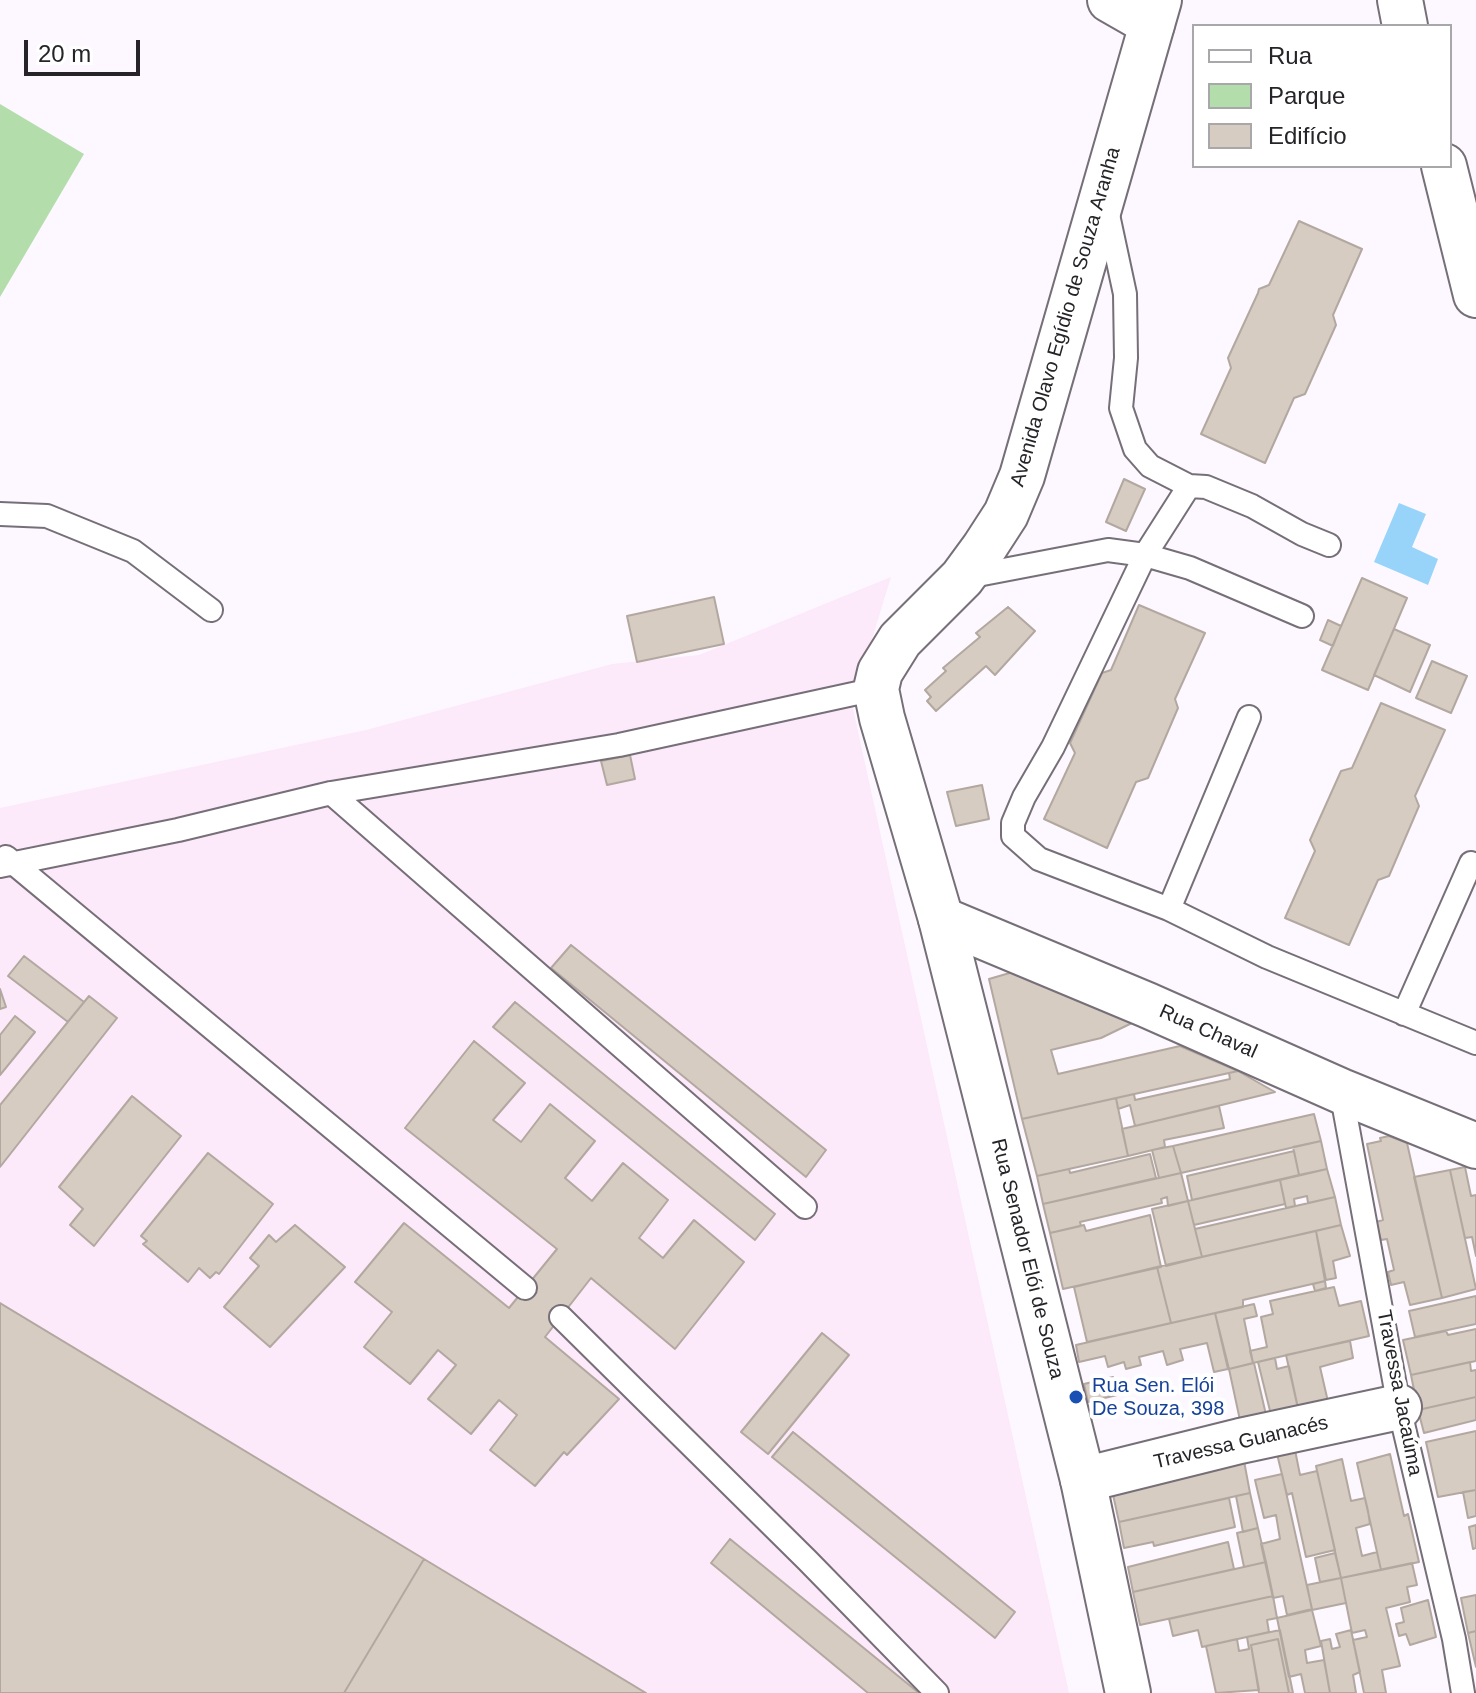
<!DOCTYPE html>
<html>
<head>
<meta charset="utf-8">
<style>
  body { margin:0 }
  #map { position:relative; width:1476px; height:1693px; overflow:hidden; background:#fdf8ff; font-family:Arial,sans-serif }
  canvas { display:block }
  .legend { position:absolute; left:1192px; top:24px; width:260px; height:144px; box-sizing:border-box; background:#fff; border:2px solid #a8a7a9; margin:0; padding:10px 14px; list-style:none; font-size:24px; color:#262428 }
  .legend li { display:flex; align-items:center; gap:16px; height:40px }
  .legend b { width:40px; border:2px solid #a8a7a9 }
  .scale { position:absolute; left:24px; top:40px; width:116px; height:36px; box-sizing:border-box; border:4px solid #262428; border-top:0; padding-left:10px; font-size:24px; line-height:28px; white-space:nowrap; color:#262428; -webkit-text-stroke:6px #fff; paint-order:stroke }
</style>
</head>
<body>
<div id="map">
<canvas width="1476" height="1693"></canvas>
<ul class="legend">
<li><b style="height:10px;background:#fff"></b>Rua</li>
<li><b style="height:22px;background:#b4ddac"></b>Parque</li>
<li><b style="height:22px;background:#d6ccc2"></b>Edifício</li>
</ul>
<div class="scale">20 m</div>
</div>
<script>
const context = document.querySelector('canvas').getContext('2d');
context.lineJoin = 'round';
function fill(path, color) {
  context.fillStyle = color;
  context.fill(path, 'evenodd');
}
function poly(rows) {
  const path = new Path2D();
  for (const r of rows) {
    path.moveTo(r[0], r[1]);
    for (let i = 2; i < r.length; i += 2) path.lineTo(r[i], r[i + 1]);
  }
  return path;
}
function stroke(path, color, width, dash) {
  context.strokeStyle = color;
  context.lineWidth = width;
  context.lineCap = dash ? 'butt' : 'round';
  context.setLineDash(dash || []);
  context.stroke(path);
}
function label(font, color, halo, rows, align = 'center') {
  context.font = font + ' Arial,sans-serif';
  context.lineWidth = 8;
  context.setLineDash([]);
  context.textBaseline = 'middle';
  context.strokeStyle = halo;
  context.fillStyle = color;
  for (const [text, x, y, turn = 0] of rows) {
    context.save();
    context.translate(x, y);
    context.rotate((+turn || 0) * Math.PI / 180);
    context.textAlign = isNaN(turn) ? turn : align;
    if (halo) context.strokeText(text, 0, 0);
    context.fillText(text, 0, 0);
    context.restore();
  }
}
const industrial = poly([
  [891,577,852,704,1069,1693,0,1693,0,808,366,730,612,664,699,655]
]);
const green = poly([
  [0,104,84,154,0,297]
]);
const water = poly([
  [1399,503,1426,514,1412,547,1438,559,1428,585,1374,562]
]);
const building = poly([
  [1299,221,1362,249,1333,315,1336,325,1305,394,1294,398,1265,463,1201,434,1231,368,1228,358,1258,293,1259,289,1269,285,1299,221],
  [1124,479,1145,489,1126,531,1106,522,1124,479],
  [1362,578,1407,598,1368,690,1322,670,1362,578],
  [714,597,724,644,637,662,627,616,714,597],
  [1139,605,1205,633,1175,699,1178,708,1148,778,1136,782,1107,848,1044,819,1075,753,1070,743,1102,673,1111,670,1139,605],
  [1008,607,1035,631,995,675,986,666,936,711,927,701,931,697,925,690,946,671,943,668,980,637,976,633,1008,607],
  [1328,620,1341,626,1333,646,1320,640,1328,620],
  [1394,629,1430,645,1410,692,1374,675,1394,629],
  [1432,661,1467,676,1451,713,1416,698,1432,661],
  [1381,703,1445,730,1415,796,1419,806,1389,876,1378,880,1349,945,1285,918,1315,851,1310,840,1341,771,1352,768,1381,703],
  [630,755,635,779,607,785,601,761,630,755],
  [982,785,989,819,956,826,947,792,982,785],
  [571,945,826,1150,806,1177,551,968,571,945],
  [24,956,84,1002,68,1022,8,976,24,956],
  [1013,972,1132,1023,1101,1038,1051,1050,1058,1074,1180,1046,1238,1071,1022,1119,989,979,1013,972],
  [0,989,6,1007,0,1009,0,989],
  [89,996,117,1018,0,1167,0,1105,89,996],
  [515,1002,775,1214,755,1240,493,1027,515,1002],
  [15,1016,35,1032,0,1075,0,1035,15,1016],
  [474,1041,525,1083,493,1120,521,1142,550,1104,595,1141,565,1178,592,1201,623,1163,668,1200,639,1238,663,1258,694,1220,744,1262,675,1349,591,1278,545,1337,619,1399,567,1455,564,1452,535,1486,490,1450,517,1415,499,1400,471,1434,428,1399,456,1365,438,1350,410,1384,364,1347,392,1312,355,1282,404,1223,509,1308,557,1249,405,1128,474,1041],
  [1238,1071,1275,1092,1135,1126,1130,1105,1118,1109,1116,1098,1134,1094,1135,1100,1230,1079,1229,1073,1238,1071],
  [132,1096,181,1136,94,1246,70,1225,83,1209,59,1187,132,1096],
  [1116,1098,1128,1156,1037,1176,1022,1119,1116,1098],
  [1219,1106,1224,1128,1164,1140,1165,1147,1128,1156,1122,1129,1219,1106],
  [1314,1114,1321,1141,1181,1173,1173,1146,1314,1114],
  [1389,1136,1407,1143,1442,1298,1410,1305,1404,1282,1391,1285,1388,1272,1394,1270,1387,1239,1381,1240,1376,1222,1383,1220,1367,1144,1381,1141,1380,1138,1389,1136],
  [1321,1141,1327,1169,1299,1175,1293,1147,1321,1141],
  [1173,1146,1181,1173,1159,1178,1152,1150,1173,1146],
  [1294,1151,1299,1175,1192,1200,1187,1176,1294,1151],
  [208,1153,273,1204,219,1274,216,1272,210,1278,199,1268,188,1282,143,1244,147,1241,141,1236,208,1153],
  [1150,1154,1156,1178,1043,1204,1037,1176,1069,1169,1070,1173,1150,1154],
  [1465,1167,1471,1196,1476,1195,1476,1256,1472,1237,1465,1238,1450,1170,1465,1167],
  [1327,1169,1335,1197,1308,1203,1307,1196,1294,1199,1295,1206,1286,1208,1280,1180,1327,1169],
  [1450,1170,1476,1289,1442,1298,1414,1177,1450,1170],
  [1181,1173,1188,1201,1168,1206,1167,1197,1161,1199,1162,1203,1080,1222,1081,1226,1050,1233,1043,1204,1181,1173],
  [1280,1180,1285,1204,1194,1225,1188,1201,1280,1180],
  [1335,1197,1341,1225,1202,1257,1195,1229,1335,1197],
  [1188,1201,1202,1257,1166,1266,1152,1209,1188,1201],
  [1150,1215,1161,1267,1063,1289,1050,1233,1084,1225,1086,1231,1150,1215],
  [295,1225,345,1267,270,1347,224,1307,259,1266,250,1258,269,1235,276,1242,295,1225],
  [1341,1225,1350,1256,1333,1261,1336,1278,1326,1280,1316,1231,1341,1225],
  [1316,1231,1325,1281,1243,1300,1243,1307,1171,1323,1157,1267,1316,1231],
  [1157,1267,1171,1323,1087,1342,1074,1287,1157,1267],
  [1325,1281,1326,1288,1315,1291,1313,1284,1325,1281],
  [1334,1287,1339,1306,1361,1301,1369,1336,1253,1363,1250,1351,1267,1347,1261,1317,1273,1314,1270,1301,1334,1287],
  [1476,1296,1476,1324,1415,1337,1409,1311,1476,1296],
  [0,1303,424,1559,344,1693,0,1693,0,1303],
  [1254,1304,1257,1316,1244,1319,1253,1363,1229,1369,1215,1313,1254,1304],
  [1215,1313,1228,1369,1214,1372,1207,1343,1180,1349,1183,1360,1167,1365,1163,1351,1139,1357,1141,1365,1126,1369,1124,1362,1108,1367,1105,1356,1079,1362,1076,1345,1215,1313],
  [1476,1329,1476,1361,1411,1375,1403,1340,1446,1331,1448,1335,1476,1329],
  [822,1333,849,1355,768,1454,741,1432,822,1333],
  [1350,1341,1353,1358,1320,1367,1329,1406,1299,1413,1286,1355,1350,1341],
  [1275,1358,1277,1369,1289,1366,1299,1413,1272,1419,1258,1362,1275,1358],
  [1470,1362,1471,1371,1476,1370,1476,1397,1418,1410,1411,1375,1470,1362],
  [1254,1363,1267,1419,1241,1425,1229,1369,1254,1363],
  [1113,1377,1117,1395,1088,1402,1084,1384,1113,1377],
  [1476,1397,1476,1420,1424,1433,1418,1410,1476,1397],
  [1476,1431,1476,1490,1438,1497,1426,1442,1476,1431],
  [793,1432,1015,1612,995,1638,772,1457,793,1432],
  [1295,1450,1300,1475,1317,1471,1335,1550,1306,1557,1292,1493,1287,1495,1277,1454,1295,1450],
  [1390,1454,1404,1516,1408,1514,1419,1562,1381,1570,1357,1463,1390,1454],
  [1342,1459,1351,1501,1365,1498,1368,1511,1370,1524,1356,1528,1362,1556,1377,1552,1381,1570,1341,1578,1316,1466,1342,1459],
  [1244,1461,1250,1493,1119,1522,1112,1490,1244,1461],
  [1282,1474,1312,1609,1287,1615,1283,1596,1273,1598,1261,1544,1280,1539,1276,1515,1264,1518,1255,1480,1282,1474],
  [1476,1490,1476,1516,1468,1518,1463,1492,1476,1490],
  [1250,1493,1258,1528,1243,1532,1236,1496,1250,1493],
  [1229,1498,1235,1527,1154,1546,1153,1542,1124,1548,1119,1522,1229,1498],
  [1476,1525,1476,1548,1473,1549,1469,1527,1476,1525],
  [1258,1528,1266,1562,1244,1567,1237,1533,1258,1528],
  [730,1539,919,1693,868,1693,711,1563,730,1539],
  [1228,1542,1234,1569,1133,1592,1128,1567,1228,1542],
  [1335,1553,1341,1578,1320,1582,1315,1558,1335,1553],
  [424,1559,646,1693,344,1693,424,1559],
  [1266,1562,1273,1596,1140,1625,1133,1592,1266,1562],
  [1412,1563,1417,1585,1407,1587,1410,1602,1386,1608,1400,1666,1382,1670,1386,1693,1364,1693,1353,1640,1367,1637,1365,1630,1352,1633,1341,1578,1412,1563],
  [1341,1578,1346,1603,1312,1610,1307,1585,1341,1578],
  [1476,1595,1476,1631,1468,1633,1461,1598,1476,1595],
  [1273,1596,1277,1618,1267,1620,1269,1632,1202,1647,1198,1630,1173,1636,1169,1619,1273,1596],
  [1428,1600,1436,1637,1410,1645,1406,1634,1399,1636,1396,1624,1404,1622,1401,1608,1428,1600],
  [1312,1610,1321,1646,1305,1650,1307,1663,1324,1660,1330,1693,1305,1693,1301,1674,1289,1677,1277,1618,1312,1610],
  [1280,1630,1293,1693,1289,1693,1278,1639,1251,1645,1259,1690,1216,1693,1206,1646,1237,1639,1239,1651,1249,1649,1247,1637,1280,1630],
  [1351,1630,1360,1672,1353,1675,1356,1693,1330,1693,1321,1641,1330,1639,1332,1649,1340,1647,1336,1634,1351,1630],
  [1476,1631,1476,1667,1468,1633,1476,1631],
  [1278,1639,1289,1693,1259,1693,1251,1645,1278,1639]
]);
const service = poly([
  [1107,210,1125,294,1126,358,1121,408,1135,449,1150,466,1189,486,1206,487,1252,506,1302,534,1329,545],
  [1189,486,1145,555,1053,747,1024,797,1013,823,1013,836,1039,859,1169,909,1267,957,1476,1043],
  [0,514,47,516,133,551,211,610],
  [967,577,1108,550,1145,555,1190,568,1302,616],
  [331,793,805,1207],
  [6,857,525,1288],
  [0,866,178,830,331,793,619,745,876,689],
  [1169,909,1249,717],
  [1404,1014,1471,863],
  [1341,1091,1399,1407,1454,1639,1463,1693],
  [561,1317,807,1560,937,1693]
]);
const minor = poly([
  [1400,0,1405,26],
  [1444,166,1476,295],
  [941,919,1147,1005,1341,1091,1476,1146],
  [1083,1480,1240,1441,1399,1407]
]);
const tertiary = poly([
  [1110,0,1152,24]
]);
const secondary = poly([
  [1128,1693,1083,1480,941,919,882,718,876,689,880,672,900,640,962,578,984,548,1006,514,1022,476,1159,0]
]);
const markers = [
  [1076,1397,8,"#1a4fb4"]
];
const streetNames = [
  ["Avenida Olavo Egídio de Souza Aranha",1066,317,-74],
  ["Rua Chaval",1208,1032,24],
  ["Rua Senador Elói de Souza",1027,1259,76],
  ["Travessa Jacaúma",1399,1393,79],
  ["Travessa Guanacés",1241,1443,-13]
];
const transitNames = [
  ["Rua Sen. Elói",1092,1386],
  ["De Souza, 398",1092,1409]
];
fill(industrial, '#fce9fa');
fill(green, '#b4ddac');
fill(water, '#98d4f9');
fill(building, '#d6ccc2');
stroke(building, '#b2a8a0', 2);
stroke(service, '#766f78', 26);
stroke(minor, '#766f78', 48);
stroke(tertiary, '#766f78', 48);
stroke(secondary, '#766f78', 48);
stroke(service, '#fff', 22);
stroke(minor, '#fff', 44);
stroke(tertiary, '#fff', 44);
stroke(secondary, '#fff', 44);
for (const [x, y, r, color] of markers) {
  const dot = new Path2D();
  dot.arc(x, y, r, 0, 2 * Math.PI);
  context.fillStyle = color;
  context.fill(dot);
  stroke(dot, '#fff', 3);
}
label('20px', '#262428', '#fff', streetNames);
label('20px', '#164399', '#fff', transitNames, 'left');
</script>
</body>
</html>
